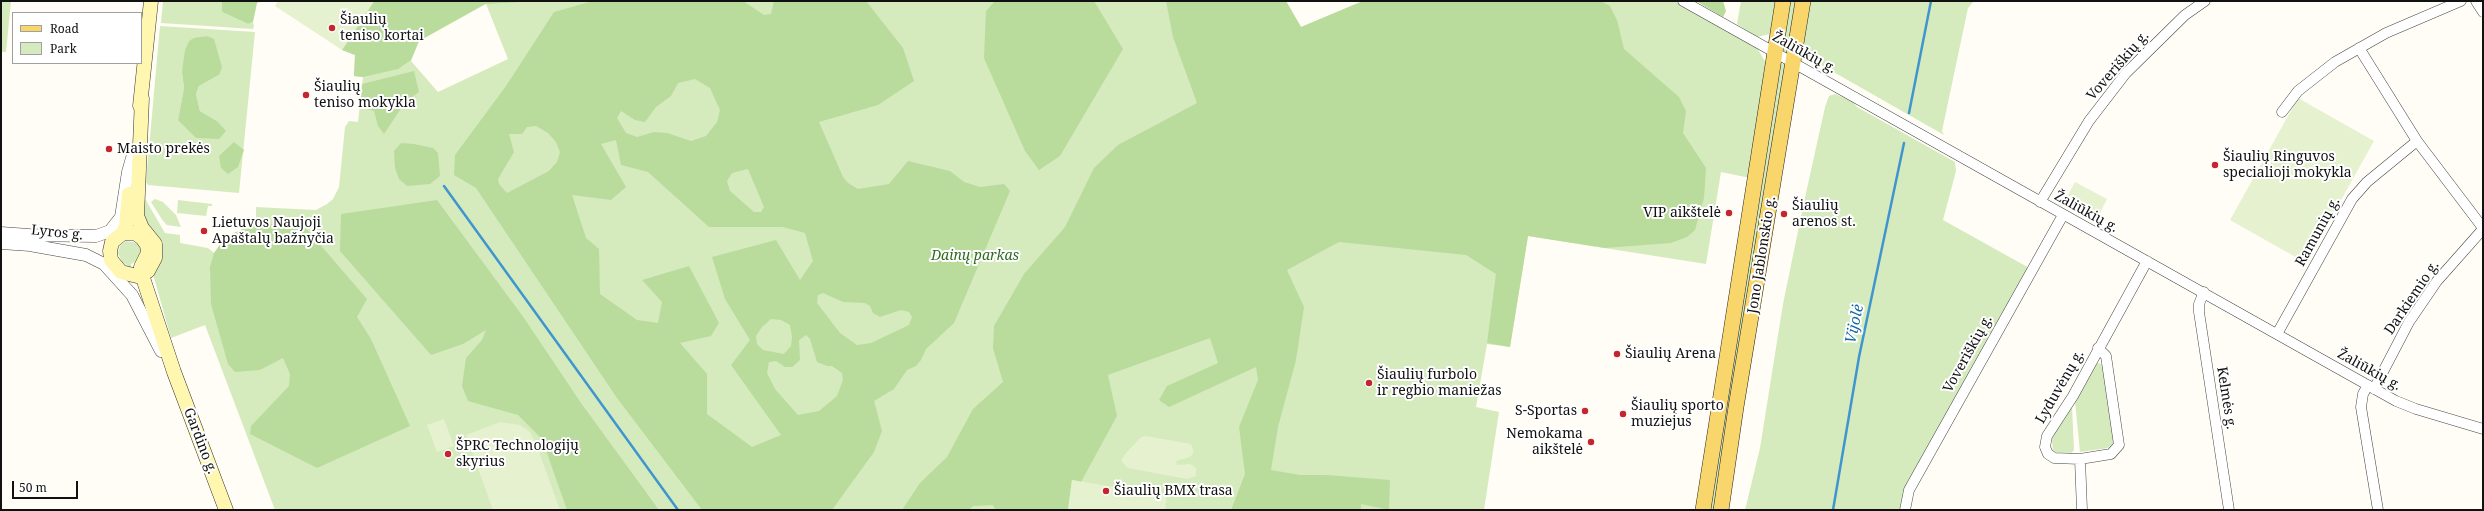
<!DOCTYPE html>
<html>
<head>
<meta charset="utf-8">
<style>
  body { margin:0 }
  #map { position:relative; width:2484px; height:511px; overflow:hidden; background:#fffdf5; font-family:"Noto Serif",serif }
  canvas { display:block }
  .frame { position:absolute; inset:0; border:2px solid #111; pointer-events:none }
  .legend { position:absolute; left:12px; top:12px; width:130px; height:52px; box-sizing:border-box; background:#fff; border:1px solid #a0a0a0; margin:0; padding:5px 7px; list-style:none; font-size:12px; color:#111 }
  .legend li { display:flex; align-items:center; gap:8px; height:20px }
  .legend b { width:20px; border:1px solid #a0a0a0 }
  .scale { position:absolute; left:12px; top:481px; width:66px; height:18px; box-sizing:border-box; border:2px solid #111; border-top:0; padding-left:5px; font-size:12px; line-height:14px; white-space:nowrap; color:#111; -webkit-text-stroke:3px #fff; paint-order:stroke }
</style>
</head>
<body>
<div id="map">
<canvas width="2484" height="511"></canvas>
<div class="frame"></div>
<ul class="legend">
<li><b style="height:5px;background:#f9d66b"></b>Road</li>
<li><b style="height:11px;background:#d5ebbd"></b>Park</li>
</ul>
<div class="scale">50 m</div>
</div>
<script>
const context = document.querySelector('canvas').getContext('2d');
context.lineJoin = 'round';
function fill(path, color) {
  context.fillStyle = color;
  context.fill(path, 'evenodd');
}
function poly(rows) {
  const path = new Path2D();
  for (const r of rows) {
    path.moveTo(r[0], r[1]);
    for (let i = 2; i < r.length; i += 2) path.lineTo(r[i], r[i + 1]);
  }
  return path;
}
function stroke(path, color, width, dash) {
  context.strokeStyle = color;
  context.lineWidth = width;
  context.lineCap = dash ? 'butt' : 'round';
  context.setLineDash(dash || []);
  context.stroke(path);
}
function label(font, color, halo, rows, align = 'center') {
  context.font = font + ' "Noto Serif",serif';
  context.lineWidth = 4;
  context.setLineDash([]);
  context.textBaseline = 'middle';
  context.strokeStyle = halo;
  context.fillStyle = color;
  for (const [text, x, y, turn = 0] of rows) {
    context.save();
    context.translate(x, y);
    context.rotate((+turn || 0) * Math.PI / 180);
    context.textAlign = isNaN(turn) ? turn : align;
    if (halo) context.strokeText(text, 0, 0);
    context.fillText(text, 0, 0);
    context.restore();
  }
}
const green = poly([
  [1,1,11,1,6,52,1,52],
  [163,1,222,1,222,12,248,24,253,22,254,26,253,29,161,23],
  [374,1,1286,1,1301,27,1363,1,1675,1,1757,48,1766,63,1750,178,1721,172,1706,264,1528,236,1510,347,1487,344,1476,407,1499,412,1484,510,275,510,205,325,171,338,153,274,141,216,144,197,165,233,180,235,180,243,208,248,214,253,234,233,256,223,256,207,316,210,327,204,333,199,339,187,345,127,349,121,358,122,363,77,354,76,355,55,342,50],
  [486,4,508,59,438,92,411,61,419,41],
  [1741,1,1777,1,1770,34,1757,37,1737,24],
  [1789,1,1798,1,1788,53,1785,53,1782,50],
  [1810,1,1974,1,1968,8,1942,131,1944,135,1802,54],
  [160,26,255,32,239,193,148,185,146,182],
  [207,36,219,75,199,86,196,94,200,111,217,121,178,120,184,88,182,72,189,41],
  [1780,63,1786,65,1715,510,1707,510],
  [1835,94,1852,101,1857,107,1955,162,1956,171,1943,220,2031,269,1909,490,1905,510,1745,510,1760,448,1783,304,1804,202,1825,107,1829,96],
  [155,199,163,202,176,215,181,227,167,225,163,221,151,202],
  [178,200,212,204,212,206,208,206,206,216,177,213],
  [126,241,137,243,141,250,137,261,131,264,131,268,122,262,118,253,120,246],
  [2099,363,2103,366,2114,442,2108,448,2080,452,2075,401,2095,364],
  [2072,407,2074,450,2071,453,2053,452,2052,439,2055,431]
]);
const forest = poly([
  [222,1,261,1,257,3,253,22,248,24,222,12],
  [374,1,540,1,485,4,419,41,411,60,398,69,363,77,354,76,355,55,342,50],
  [593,1,743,1,764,15,771,14,774,1,866,1,903,48,914,81,878,105,819,122,843,177,848,183,858,189,889,184,908,161,950,171,964,182,980,187,1004,184,1010,191,954,323,926,349,921,360,916,366,907,370,894,389,874,401,882,431,874,452,832,510,702,510,617,398,476,188,454,175,455,155,506,86,554,12],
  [695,79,710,88,720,110,717,122,706,136,691,141,667,133,654,132,637,137,626,133,617,118,621,111,635,120,645,122,656,107,671,96,678,83],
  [536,126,548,133,556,142,560,152,557,162,549,171,507,193,499,184,498,179,514,152,509,134,522,134,527,127],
  [616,140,621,165,648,172,709,227,783,227,805,233,813,261,800,280,776,240,712,257,725,299,750,340,731,365,781,435,752,447,707,414,707,374,680,343,711,336,719,323,689,266,642,280,662,302,658,323,637,320,600,294,599,249,586,238,572,195,611,200,626,187,601,144],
  [748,169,764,207,761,212,754,212,730,191,727,181,732,173],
  [823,293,843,302,865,303,870,306,873,313,880,317,901,310,909,312,912,317,909,325,871,343,857,345,840,333,817,303,818,295],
  [771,319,781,320,790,325,792,337,791,346,784,354,763,350,757,344,756,336,762,327],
  [806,335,810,339,817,362,827,366,832,366,842,373,843,380,837,396,819,411,798,415,775,389,767,373,769,362,776,361,785,367,792,367,800,360,799,340],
  [995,1,1094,1,1123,49,1060,156,1039,170,1025,151,984,58,986,11],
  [1166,1,1286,1,1301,27,1363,1,1601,1,1610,6,1617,20,1624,49,1679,97,1686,111,1683,133,1706,168,1704,198,1695,230,1687,237,1671,243,1605,248,1528,236,1510,347,1487,343,1496,274,1466,255,1339,242,1287,270,1304,307,1296,360,1278,427,1271,470,1300,475,1327,475,1390,480,1389,510,1361,504,1361,510,1231,510,1245,474,1239,427,1258,380,1256,367,1169,407,1159,400,1167,386,1218,363,1210,338,1108,375,1117,416,1081,482,1072,480,1068,510,995,510,993,505,973,506,969,510,902,510,920,483,947,457,973,409,1003,382,993,348,994,326,1024,274,1065,227,1094,168,1118,145,1197,103,1173,37],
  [1696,1,1723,1,1726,11,1723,17],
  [207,36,214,39,222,67,219,75,199,86,196,94,200,111,217,121,226,131,219,139,196,138,178,120,184,88,182,72,185,50,189,41,194,38],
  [414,71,419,92,408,100,399,96,395,102,400,110,384,134,378,126,374,111,360,107,362,84],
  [234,142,244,150,238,167,228,174,221,168,219,156],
  [401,143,414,144,433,148,438,153,440,176,430,184,407,186,399,179,395,168,394,151],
  [437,200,524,318,581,403,659,510,567,510,542,439,518,415,468,401,462,386,466,358,482,340,486,330,463,344,431,355,340,251,341,214],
  [256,223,304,226,367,299,357,317,371,339,410,426,317,468,250,434,251,426,289,386,290,374,283,358,260,370,235,372,228,364,211,304,210,267,214,253,221,243,234,233]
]);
const pitch = poly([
  [278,1,374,1,342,50,275,6],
  [2298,98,2374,141,2306,263,2230,220],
  [2075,182,2107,199,2098,217,2065,200],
  [444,419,454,446,437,452,427,425],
  [500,422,520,425,529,431,535,441,560,510,493,510,466,435],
  [1146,436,1191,444,1194,452,1190,457,1176,461,1177,465,1190,464,1196,468,1196,476,1187,479,1128,468,1121,461,1125,454,1141,437],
  [1072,480,1167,496,1165,510,1068,510]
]);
const stream = poly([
  [1909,113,1931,1],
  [444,186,678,510],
  [1833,510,1859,357,1904,143]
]);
const minor = poly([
  [1683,1,2396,401,2416,409,2483,429],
  [2476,1,2483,12],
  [2359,48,2417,141,2483,228],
  [2282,112,2298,91,2335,62,2386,33,2461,1],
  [2040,202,2089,121,2126,73,2185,15,2205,1],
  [2204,292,2199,304,2199,312,2229,510],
  [2277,334,2352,199,2367,182,2417,141],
  [2368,385,2363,394,2361,407,2378,510],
  [2374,389,2409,322,2437,281,2483,229],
  [2080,459,2111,454,2119,445,2106,356,2098,348],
  [1905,510,1909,490,2063,215],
  [2082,510,2080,459,2054,458,2048,454,2045,447,2047,436,2073,396,2147,261]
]);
const tertiary = poly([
  [1,233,29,235],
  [23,235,96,236,110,231,121,217,128,172,134,151],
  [1,243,30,245],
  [24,244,86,255,104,264,132,295,161,351]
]);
const secondary = poly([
  [142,98,137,216,142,228,155,244,155,258,148,271,142,275,137,276,121,272,111,260,110,251,112,242,123,233,135,233,142,238,147,245,148,253,141,267,142,275,174,372,226,510],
  [140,106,151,1],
  [123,233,126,227,129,194]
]);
const primary = poly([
  [1703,510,1783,1],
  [1721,510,1736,407,1803,1]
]);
const markers = [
  [332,28,4,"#c4262e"],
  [306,95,4,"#c4262e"],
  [109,149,4,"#c4262e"],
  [2215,165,4,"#c4262e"],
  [1729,213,4,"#c4262e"],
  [1784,214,4,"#c4262e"],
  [204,231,4,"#c4262e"],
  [1617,354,4,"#c4262e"],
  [1369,383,4,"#c4262e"],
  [1585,411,4,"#c4262e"],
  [1623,414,4,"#c4262e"],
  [1591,442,4,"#c4262e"],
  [448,454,4,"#c4262e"],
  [1106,491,4,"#c4262e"]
];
const poiNames = [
  ["Šiaulių",340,20],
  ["teniso kortai",340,36],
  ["Šiaulių",314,87],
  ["teniso mokykla",314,103],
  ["Maisto prekės",117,149],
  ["Šiaulių Ringuvos",2223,157],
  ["specialioji mokykla",2223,173],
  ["Šiaulių",1792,206],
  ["arenos st.",1792,222],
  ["VIP aikštelė",1721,213,"right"],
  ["Lietuvos Naujoji",212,223],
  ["Apaštalų bažnyčia",212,239],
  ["Šiaulių Arena",1625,354],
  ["Šiaulių furbolo",1377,375],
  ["ir regbio maniežas",1377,391],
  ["Šiaulių sporto",1631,406],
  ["muziejus",1631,422],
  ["S-Sportas",1577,411,"right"],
  ["Nemokama",1583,434,"right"],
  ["aikštelė",1583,450,"right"],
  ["ŠPRC Technologijų",456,446],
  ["skyrius",456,462],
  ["Šiaulių BMX trasa",1114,491]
];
const streetNames = [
  ["Žaliūkių g.",1804,53,29],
  ["Voveriškių g.",2118,66,-49],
  ["Žaliūkių g.",2086,212,29],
  ["Ramunių g.",2318,232,-61],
  ["Lyros g.",57,233,6],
  ["Jono Jablonskio g.",1762,255,-81],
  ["Darkiemio g.",2412,298,-56],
  ["Voveriškių g.",1968,354,-61],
  ["Žaliūkių g.",2369,370,29],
  ["Lyduvėnų g.",2060,387,-60],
  ["Kelmės g.",2226,398,81],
  ["Gardino g.",200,441,69]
];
const parkNames = [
  ["Dainų parkas",975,256]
];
const waterNames = [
  ["Vijolė",1855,324,-78]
];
fill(green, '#d5ebbd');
fill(forest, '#b9dc9c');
fill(pitch, '#e6f2cf');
stroke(stream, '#3f96cf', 2.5);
stroke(minor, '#444', 11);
stroke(tertiary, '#444', 13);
stroke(secondary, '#333', 15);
stroke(primary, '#222', 16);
stroke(minor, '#fff', 10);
stroke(tertiary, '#fff', 12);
stroke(secondary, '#fff6b0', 14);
stroke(primary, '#f9d66b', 15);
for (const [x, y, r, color] of markers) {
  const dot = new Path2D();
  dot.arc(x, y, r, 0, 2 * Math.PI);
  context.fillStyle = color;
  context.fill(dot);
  stroke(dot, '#fff', 1.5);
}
label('14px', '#111', '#fff', poiNames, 'left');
label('14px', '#111', '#fff', streetNames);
label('italic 14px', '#2f6b1f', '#fff', parkNames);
label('italic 15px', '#1768a6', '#fff', waterNames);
</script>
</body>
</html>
